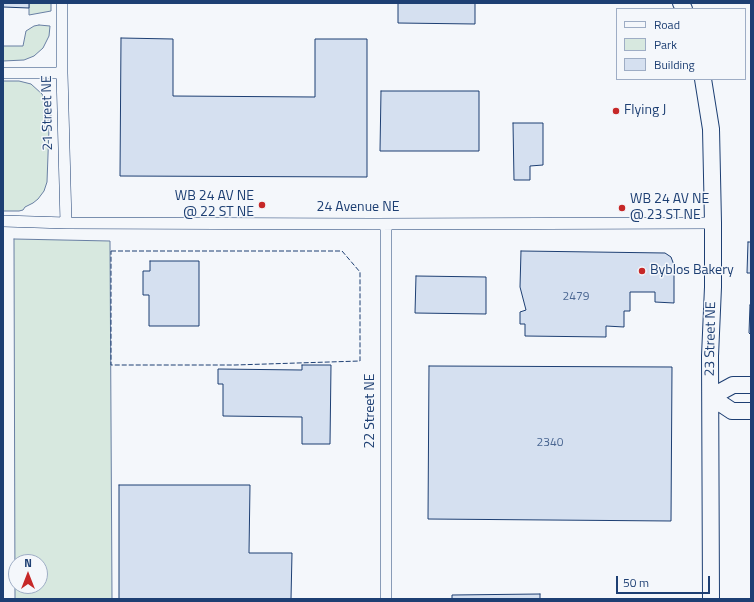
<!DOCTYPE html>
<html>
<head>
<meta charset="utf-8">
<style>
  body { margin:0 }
  #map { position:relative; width:754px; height:602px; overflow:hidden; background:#f4f7fb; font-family:"Titillium Web",sans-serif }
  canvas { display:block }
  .frame { position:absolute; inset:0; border:4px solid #1d3f73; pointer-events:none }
  .legend { position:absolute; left:616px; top:8px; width:130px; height:72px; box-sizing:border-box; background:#f4f7fb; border:1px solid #9eadc5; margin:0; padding:5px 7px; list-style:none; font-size:12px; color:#1d3f73 }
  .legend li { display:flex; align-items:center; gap:8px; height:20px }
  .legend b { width:20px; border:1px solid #9eadc5 }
  .north { position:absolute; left:8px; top:554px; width:40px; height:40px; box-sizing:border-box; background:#f4f7fb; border:1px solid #9eadc5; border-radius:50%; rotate:0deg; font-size:11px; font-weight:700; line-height:16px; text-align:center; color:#1d3f73 }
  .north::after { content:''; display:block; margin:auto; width:14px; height:18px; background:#c62828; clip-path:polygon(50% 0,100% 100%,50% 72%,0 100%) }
  .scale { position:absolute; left:616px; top:576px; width:94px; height:18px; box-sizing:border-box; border:2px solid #1d3f73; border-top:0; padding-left:5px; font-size:12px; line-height:14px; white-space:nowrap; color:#1d3f73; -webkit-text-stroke:3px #f4f7fb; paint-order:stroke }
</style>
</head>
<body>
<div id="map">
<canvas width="754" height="602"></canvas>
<div class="frame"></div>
<ul class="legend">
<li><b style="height:5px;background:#f4f7fb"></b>Road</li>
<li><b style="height:11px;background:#d7e8df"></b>Park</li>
<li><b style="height:11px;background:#d5e0f0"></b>Building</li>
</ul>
<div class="north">N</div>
<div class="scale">50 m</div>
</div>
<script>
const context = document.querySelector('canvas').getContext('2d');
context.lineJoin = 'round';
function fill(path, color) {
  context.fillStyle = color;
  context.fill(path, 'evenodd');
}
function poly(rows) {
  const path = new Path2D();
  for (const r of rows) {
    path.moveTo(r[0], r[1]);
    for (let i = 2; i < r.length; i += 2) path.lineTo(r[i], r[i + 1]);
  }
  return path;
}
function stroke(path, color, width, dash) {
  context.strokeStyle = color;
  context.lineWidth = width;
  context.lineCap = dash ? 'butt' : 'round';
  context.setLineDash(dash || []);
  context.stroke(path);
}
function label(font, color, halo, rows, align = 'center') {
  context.font = font + ' "Titillium Web",sans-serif';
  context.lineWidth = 3;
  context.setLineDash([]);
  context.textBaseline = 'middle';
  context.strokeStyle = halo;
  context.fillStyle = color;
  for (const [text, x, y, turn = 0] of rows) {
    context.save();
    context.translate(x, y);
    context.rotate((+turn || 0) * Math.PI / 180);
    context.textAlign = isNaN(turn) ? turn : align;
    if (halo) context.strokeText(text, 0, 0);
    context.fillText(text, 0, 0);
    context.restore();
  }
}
const green = poly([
  [29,3,51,3,51,11,29,15,29,3],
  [39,25,50,26,49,36,43,48,34,56,24,60,3,61,3,46,23,46,26,31,34,26,39,25],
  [3,81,19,81,31,84,42,94,47,103,50,111,51,116,49,116,49,121,44,121,44,127,49,128,47,182,44,191,38,199,33,203,25,207,23,210,19,211,3,211,3,81],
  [14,239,110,241,112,599,15,599,14,239],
  [16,562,40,562,40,586,16,586,16,562]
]);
const building = poly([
  [3,3,29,3,29,8,3,7,3,3],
  [398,3,475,3,475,24,398,23,398,3],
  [121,38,173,39,173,96,315,97,315,39,367,39,367,177,120,176,121,38],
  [381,91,479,91,479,151,380,151,381,91],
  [513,123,543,123,543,165,530,166,530,180,514,180,513,123],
  [748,242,751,242,751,273,747,273,748,242],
  [521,251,665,253,671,257,674,265,674,303,655,302,655,292,630,292,630,311,624,311,624,327,606,326,606,337,525,336,525,324,520,324,520,312,526,310,520,287,521,251],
  [150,261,199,261,199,326,149,326,149,295,143,295,143,271,150,271,150,261],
  [416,276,486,277,486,314,415,313,416,276],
  [750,305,751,305,751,335,749,333,750,305],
  [302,365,331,365,330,444,302,444,302,417,223,416,223,384,218,384,218,369,302,370,302,365],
  [429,366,672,367,671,521,428,519,429,366],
  [119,485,250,485,249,553,292,553,291,599,119,599,119,485],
  [540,594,540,599,452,599,452,595,540,594]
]);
const street = poly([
  [62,3,62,73,66,223],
  [3,73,62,73],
  [3,221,66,223,373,224,713,223],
  [386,224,386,599]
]);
const secondary = poly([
  [681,3,684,9],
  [703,79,711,129,713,223,713,287,710,356,711,599],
  [711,397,732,411,751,411],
  [711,397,733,385,751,385]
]);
const fence = poly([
  [111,251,342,251,360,272,360,361,235,365,111,365,111,251]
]);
const markers = [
  [616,111,4,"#c62828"],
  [262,205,4,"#c62828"],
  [622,208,4,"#c62828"],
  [642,271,4,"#c62828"]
];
const numberNames = [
  ["2479",576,297],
  ["2340",550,443]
];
const poiNames = [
  ["Flying J",624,111],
  ["WB 24 AV NE",254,197,"right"],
  ["@ 22 ST NE",254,213,"right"],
  ["WB 24 AV NE",630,200],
  ["@ 23 ST NE",630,216],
  ["Byblos Bakery",650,271]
];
const streetNames = [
  ["21 Street NE",48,113,-91],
  ["24 Avenue NE",358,208],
  ["23 Street NE",711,339,-89],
  ["22 Street NE",371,411,-90]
];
fill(green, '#d7e8df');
stroke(green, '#687fa3', 1);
fill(building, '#d5e0f0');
stroke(building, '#1d3f73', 1);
stroke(street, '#1d3f73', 12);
stroke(secondary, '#1d3f73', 18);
stroke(street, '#f4f7fb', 11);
stroke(secondary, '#f4f7fb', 16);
stroke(fence, '#1d3f73', 1, [5, 2]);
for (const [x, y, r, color] of markers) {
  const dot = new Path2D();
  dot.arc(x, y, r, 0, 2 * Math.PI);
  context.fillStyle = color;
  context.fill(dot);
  stroke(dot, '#f4f7fb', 1.5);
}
label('12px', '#4b6792', null, numberNames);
label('14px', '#1d3f73', '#f4f7fb', poiNames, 'left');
label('14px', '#1d3f73', '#f4f7fb', streetNames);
</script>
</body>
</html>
